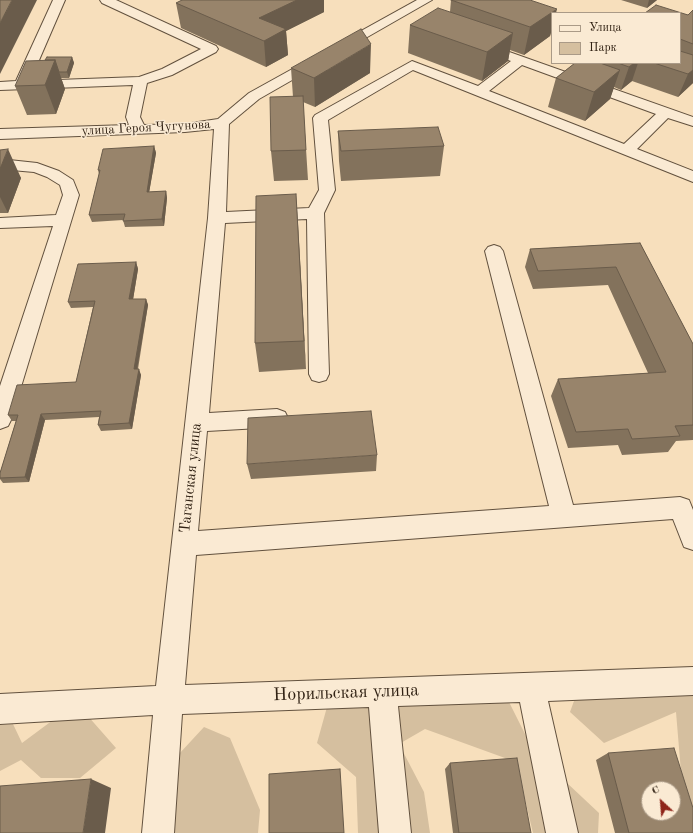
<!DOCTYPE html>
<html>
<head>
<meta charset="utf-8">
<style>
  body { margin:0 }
  #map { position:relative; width:693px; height:833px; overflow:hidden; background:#f7dfbc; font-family:"Old Standard TT",serif }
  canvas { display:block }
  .legend { position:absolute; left:551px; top:12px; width:130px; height:52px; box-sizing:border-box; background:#faead3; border:1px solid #aa9a87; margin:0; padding:5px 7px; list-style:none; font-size:12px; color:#312214 }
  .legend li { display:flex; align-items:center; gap:8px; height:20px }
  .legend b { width:20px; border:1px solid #aa9a87 }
  .north { position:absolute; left:641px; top:781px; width:40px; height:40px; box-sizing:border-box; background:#faead3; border:1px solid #aa9a87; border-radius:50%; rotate:334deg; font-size:11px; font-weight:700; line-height:16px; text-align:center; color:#312214 }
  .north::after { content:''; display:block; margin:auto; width:14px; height:18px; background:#8f2418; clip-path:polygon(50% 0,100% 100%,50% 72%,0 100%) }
</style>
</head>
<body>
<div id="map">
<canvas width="693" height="833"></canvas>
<ul class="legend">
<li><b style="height:5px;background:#faead3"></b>Улица</li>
<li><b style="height:11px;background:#d5bf9f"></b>Парк</li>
</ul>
<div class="north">С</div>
</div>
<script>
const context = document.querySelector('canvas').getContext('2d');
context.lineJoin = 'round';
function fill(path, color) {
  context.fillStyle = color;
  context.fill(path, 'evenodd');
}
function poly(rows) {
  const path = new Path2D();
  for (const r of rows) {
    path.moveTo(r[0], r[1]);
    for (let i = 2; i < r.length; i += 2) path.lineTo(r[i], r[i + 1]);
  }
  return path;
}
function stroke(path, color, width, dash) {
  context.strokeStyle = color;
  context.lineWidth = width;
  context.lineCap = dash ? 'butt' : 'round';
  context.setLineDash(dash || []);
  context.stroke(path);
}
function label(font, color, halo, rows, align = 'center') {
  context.font = font + ' "Old Standard TT",serif';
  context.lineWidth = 3;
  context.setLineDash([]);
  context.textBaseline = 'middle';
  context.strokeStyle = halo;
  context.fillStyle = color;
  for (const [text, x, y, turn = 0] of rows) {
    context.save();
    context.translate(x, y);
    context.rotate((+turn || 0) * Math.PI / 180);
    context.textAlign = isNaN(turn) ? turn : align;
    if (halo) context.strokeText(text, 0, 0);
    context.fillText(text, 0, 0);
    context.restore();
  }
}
const green = poly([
  [693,674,693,832,684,808,676,712,604,743,570,712,582,679],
  [507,698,534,752,599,813,598,833,533,833,516,762,425,729,399,744,424,792,430,833,358,833,356,777,317,743,327,707],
  [87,715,116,748,80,778,41,778,21,760,0,771,0,725,13,724,22,743,53,720],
  [204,727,230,738,260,810,258,833,174,833,179,754]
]);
const minor = poly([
  [53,0,65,0,30,81,139,77,162,69,201,49,102,3,100,0,116,0,216,46,218,49,216,52,172,75,147,83,140,117,144,125,185,124,218,119,249,93,417,0,432,0,259,99,229,124,226,212,309,208,319,190,313,118,315,115,412,61,478,86,511,61,476,49,475,46,476,43,481,42,693,117,693,126,668,118,637,149,693,171,693,182,413,70,328,120,335,190,324,213,329,374,326,380,319,382,312,380,309,374,307,219,225,223,209,413,277,409,285,412,288,418,285,424,277,427,207,431,198,531,549,506,485,251,488,247,494,245,500,247,503,251,573,505,680,497,689,500,693,510,693,550,684,547,673,519,196,555,185,685,693,667,693,695,548,701,578,833,546,833,520,702,398,706,411,833,379,833,369,707,182,714,174,833,142,833,153,715,0,724,0,694,156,686,208,218,214,129,185,132,0,139,0,129,129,125,126,117,133,85,0,90,0,82,16,81,53,0],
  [522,65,656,114,624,144,489,91,522,65],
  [0,159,37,163,59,171,73,180,79,195,11,420,8,426,0,429,0,386,53,226,0,228,0,218,56,215,63,195,60,185,47,177,34,172,0,169,0,159]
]);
const wall = poly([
  [182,0,324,0,324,12,286,31,288,55,266,67,181,28,176,3],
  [451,0,552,13,552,29,550,36,524,55,510,50,508,61,482,81,408,53,410,25,450,12],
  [621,0,657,0,647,8],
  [693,10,693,83,678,97,632,81,621,90,614,87,610,99,585,121,548,107,556,78,575,63,680,63,680,13,688,15],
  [72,57,74,63,69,78,61,78,65,89,56,114,27,115,15,86,45,60],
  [291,68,370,73,315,107,303,102,308,180,274,181,271,151,293,97],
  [338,131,444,146,440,176,341,181,339,161],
  [154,146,156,153,149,192,166,191,167,198,164,226,125,227,123,220,92,222,89,215,99,174,98,170],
  [0,150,21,178,8,213,0,213],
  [296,194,306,369,259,372,255,343],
  [640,243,693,344,693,440,676,441,668,452,622,455,618,445,568,448,551,396,558,379,648,373,608,285,533,289,525,267,530,249],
  [136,262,138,269,133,299,146,299,148,305,138,369,141,375,132,429,101,431,98,425,99,417,45,420,29,482,3,483,0,479,0,473,16,421,12,421,8,415,76,382,93,307,71,308,68,302],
  [377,455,376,471,251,479,247,464],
  [608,753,693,833,615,833,596,760],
  [450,763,531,833,453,833,445,769]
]);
const shadedWall = poly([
  [12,0,37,0,0,74,0,23],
  [297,0,324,0,324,12,286,31,288,55,266,67,264,41,259,18],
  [649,0,657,0,647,8],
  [557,9,556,13,552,13,552,29,550,36,524,55,530,27],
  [513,33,508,61,482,81,487,52],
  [371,44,370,73,315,107,314,78],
  [72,57,74,63,69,78,67,72],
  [55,60,65,89,56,114,45,85],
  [634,63,638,63,632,81,621,90,629,67],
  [620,70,610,99,585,121,594,92],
  [693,70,693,83,678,97,688,74],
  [154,146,156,153,148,199,147,192],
  [8,149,21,178,8,213,0,197,0,169],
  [166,191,167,198,164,226,162,219],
  [296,194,298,224,306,369,304,341],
  [136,262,138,269,132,306,129,299],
  [146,299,148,305,136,375,134,369],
  [139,369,141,375,132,429,129,423],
  [41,414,45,420,29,482,25,477],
  [91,779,111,788,105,833,83,833]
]);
const building = poly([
  [0,0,12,0,0,23,0,0],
  [182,0,297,0,259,18,286,29,264,41,176,3,182,0],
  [451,0,530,0,557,9,530,27,451,0],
  [656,5,688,15,693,10,693,44,680,39,680,13,645,13,656,5],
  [438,8,513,33,487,52,410,25,438,8],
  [361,29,371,44,314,78,291,68,361,29],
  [680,51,693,55,693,70,688,74,654,63,680,63,680,51],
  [47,57,72,57,67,72,59,72,55,60,45,60,47,57],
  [55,60,45,85,15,86,26,61,55,60],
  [575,63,600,63,620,70,594,92,556,78,575,63],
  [618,63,634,63,629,67,618,63],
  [303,96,306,150,271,151,270,97,303,96],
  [438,127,444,146,341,151,338,131,438,127],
  [154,146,147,192,166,191,162,219,123,221,125,214,89,215,100,170,98,170,103,149,154,146],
  [8,149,0,169,0,150,8,149],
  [296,194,304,341,255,343,256,196,296,194],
  [640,243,693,344,693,425,675,426,680,436,632,439,628,429,576,432,558,379,666,372,616,267,538,271,530,249,640,243],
  [136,262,129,299,146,299,134,369,139,369,129,423,98,425,101,411,41,414,25,477,0,478,0,473,18,415,8,415,17,385,76,382,95,301,68,302,78,264,136,262],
  [371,411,377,455,247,464,248,418,371,411],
  [674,748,693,808,693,833,629,833,608,753,674,748],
  [649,789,673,789,673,813,649,813,649,789],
  [517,758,531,833,459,833,450,763,517,758],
  [340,769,344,833,269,833,269,774,340,769],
  [91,779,83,833,0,833,0,786,91,779]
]);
const farStreetnames = [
  ["улица Героя Чугунова",146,128,-3]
];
const streetNames = [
  ["Таганская улица",191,478,-84]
];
const nearStreetnames = [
  ["Норильская улица",346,693,-2]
];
fill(green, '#d5bf9f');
stroke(minor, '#62513e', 2);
fill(minor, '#faead3');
fill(wall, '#83725c');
fill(shadedWall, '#6a5c4b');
fill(building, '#98846b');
stroke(building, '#6a5c4b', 1);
label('13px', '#312214', '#faead3', farStreetnames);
label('15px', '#312214', '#faead3', streetNames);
label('18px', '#312214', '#faead3', nearStreetnames);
</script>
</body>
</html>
